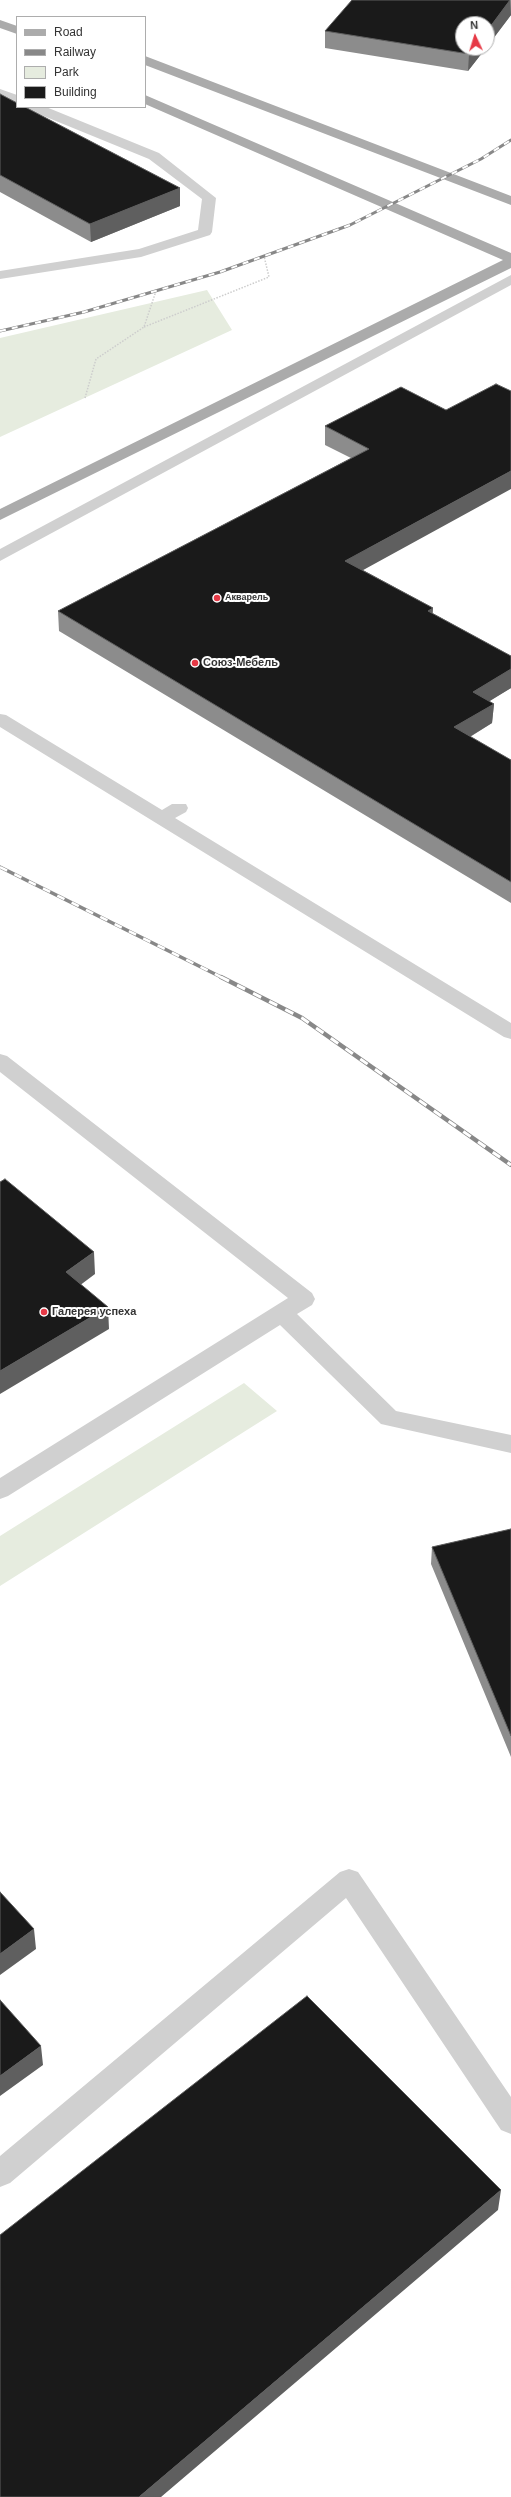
<!DOCTYPE html>
<html>
<head>
<meta charset="utf-8">
<style>
  body { margin:0 }
  #map { position:relative; width:511px; height:2497px; overflow:hidden; background:#fff; font-family:Arial,sans-serif }
  canvas { display:block }
  .legend { position:absolute; left:16px; top:16px; width:130px; height:92px; box-sizing:border-box; background:#fff; border:1px solid #adadad; margin:0; padding:5px 7px; list-style:none; font-size:12px; color:#333 }
  .legend li { display:flex; align-items:center; gap:8px; height:20px }
  .legend b { width:20px; border:1px solid #adadad }
  .north { position:absolute; left:455px; top:16px; width:40px; height:40px; box-sizing:border-box; background:#fff; border:1px solid #adadad; border-radius:50%; rotate:356deg; font-size:11px; font-weight:700; line-height:16px; text-align:center; color:#333 }
  .north::after { content:''; display:block; margin:auto; width:14px; height:18px; background:#e63946; clip-path:polygon(50% 0,100% 100%,50% 72%,0 100%) }
</style>
</head>
<body>
<div id="map">
<canvas width="511" height="2497"></canvas>
<ul class="legend">
<li><b style="height:5px;background:#ababab"></b>Road</li>
<li><b style="height:5px;background:#888"></b>Railway</li>
<li><b style="height:11px;background:#e6ecdf"></b>Park</li>
<li><b style="height:11px;background:#1a1a1a"></b>Building</li>
</ul>
<div class="north">N</div>
</div>
<script>
const context = document.querySelector('canvas').getContext('2d');
context.lineJoin = 'round';
function fill(path, color) {
  context.fillStyle = color;
  context.fill(path, 'evenodd');
}
function poly(rows) {
  const path = new Path2D();
  for (const r of rows) {
    path.moveTo(r[0], r[1]);
    for (let i = 2; i < r.length; i += 2) path.lineTo(r[i], r[i + 1]);
  }
  return path;
}
function stroke(path, color, width, dash) {
  context.strokeStyle = color;
  context.lineWidth = width;
  context.lineCap = dash ? 'butt' : 'round';
  context.setLineDash(dash || []);
  context.stroke(path);
}
function label(font, color, halo, rows, align = 'center') {
  context.font = font + ' Arial,sans-serif';
  context.lineWidth = 4;
  context.setLineDash([]);
  context.textBaseline = 'middle';
  context.strokeStyle = halo;
  context.fillStyle = color;
  for (const [text, x, y, turn = 0] of rows) {
    context.save();
    context.translate(x, y);
    context.rotate((+turn || 0) * Math.PI / 180);
    context.textAlign = isNaN(turn) ? turn : align;
    if (halo) context.strokeText(text, 0, 0);
    context.fillText(text, 0, 0);
    context.restore();
  }
}
const green = poly([
  [207,290,232,330,0,437,0,338],
  [244,1383,277,1411,0,1586,0,1536]
]);
const path = poly([
  [144,327,269,277,264,256],
  [85,398,96,359,144,327,156,291]
]);
const lane = poly([
  [0,89,17,95,17,104,0,98,0,89],
  [27,107,46,107,159,153,216,198,212,232,210,235,141,257,0,279,0,271,139,249,198,230,202,199,149,159,29,110,27,107],
  [511,275,511,285,0,561,0,549,511,275],
  [0,714,6,715,162,810,172,804,186,804,188,808,186,812,175,818,511,1023,511,1039,504,1037,0,727,0,714],
  [0,1054,7,1056,312,1293,315,1299,312,1305,297,1314,396,1411,511,1435,511,1453,381,1424,280,1325,8,1496,0,1499,0,1478,288,1298,0,1072,0,1054],
  [349,1869,358,1872,511,2097,511,2134,501,2130,346,1898,10,2183,0,2187,0,2156,340,1872,349,1869]
]);
const primary = poly([
  [0,20,17,26,17,34,0,28,0,20],
  [145,56,511,196,511,205,145,65,145,56],
  [145,95,511,253,511,268,0,520,0,509,503,260,145,104,145,95]
]);
const railFar2 = poly([
  [0,331,84,312,220,272,350,225,481,159,511,140]
]);
const railFar1 = poly([
  [0,867,223,978]
]);
const rail = poly([
  [221,977,302,1018,511,1165]
]);
const wall = poly([
  [511,0,511,15,468,71,325,48,325,31],
  [0,94,180,188,180,206,91,242,0,192],
  [401,387,363,570,433,608,432,613,511,656,511,688,489,701,494,704,492,723,470,737,511,760,511,903,59,631,58,611,351,458,325,445,325,426],
  [511,1529,511,1757,431,1564,432,1547]
]);
const shadedWall = poly([
  [510,0,511,15,487,47,487,31],
  [474,48,486,48,468,71,469,54],
  [180,188,180,206,91,242,90,224],
  [511,471,511,489,345,580,345,561],
  [433,608,432,627,428,611],
  [511,669,511,688,472,712,473,692],
  [494,704,492,723,453,747,454,727],
  [94,1252,95,1274,67,1295,66,1272],
  [108,1307,109,1329,0,1394,0,1371],
  [34,1929,36,1949,0,1975,0,1954],
  [41,2046,43,2065,0,2096,0,2076],
  [501,2190,498,2210,161,2497,139,2497]
]);
const building = poly([
  [352,0,510,0,487,31,487,24,463,24,463,48,474,48,469,54,325,31,352,0],
  [0,94,17,103,17,107,25,107,180,188,90,224,0,175,0,94],
  [496,384,511,391,511,471,345,561,433,608,428,611,511,656,511,669,473,692,494,704,454,727,511,760,511,882,58,611,369,449,325,426,401,387,446,410,496,384],
  [5,1179,94,1252,66,1272,108,1307,0,1371,0,1182,5,1179],
  [511,1529,511,1736,432,1547,511,1529],
  [0,1892,34,1929,0,1954,0,1892],
  [307,1996,501,2190,139,2497,0,2497,0,2235,307,1996],
  [0,2000,41,2046,0,2076,0,2000]
]);
const markers = [
  [217,598,4,"#e63946"],
  [195,663,4,"#e63946"],
  [44,1312,4,"#e63946"]
];
const farPoinames = [
  ["Акварель",225,598]
];
const poiNames = [
  ["Союз-Мебель",203,663],
  ["Галерея успеха",52,1312]
];
fill(green, '#e6ecdf');
stroke(path, '#cdcdcd', 1.5, [1.5, 1.5]);
fill(lane, '#d0d0d0');
fill(primary, '#ababab');
stroke(railFar2, '#888', 3);
stroke(railFar1, '#888', 3.5);
stroke(rail, '#888', 4.5);
stroke(railFar2, '#fff', 2, [6]);
stroke(railFar1, '#fff', 2.5, [8]);
stroke(rail, '#fff', 3, [9]);
fill(wall, '#8c8c8c');
fill(shadedWall, '#5f5f5f');
fill(building, '#1a1a1a');
stroke(building, '#5f5f5f', 1);
for (const [x, y, r, color] of markers) {
  const dot = new Path2D();
  dot.arc(x, y, r, 0, 2 * Math.PI);
  context.fillStyle = color;
  context.fill(dot);
  stroke(dot, '#fff', 1.5);
}
label('bold 9px', '#333', '#fff', farPoinames, 'left');
label('bold 11px', '#333', '#fff', poiNames, 'left');
</script>
</body>
</html>
